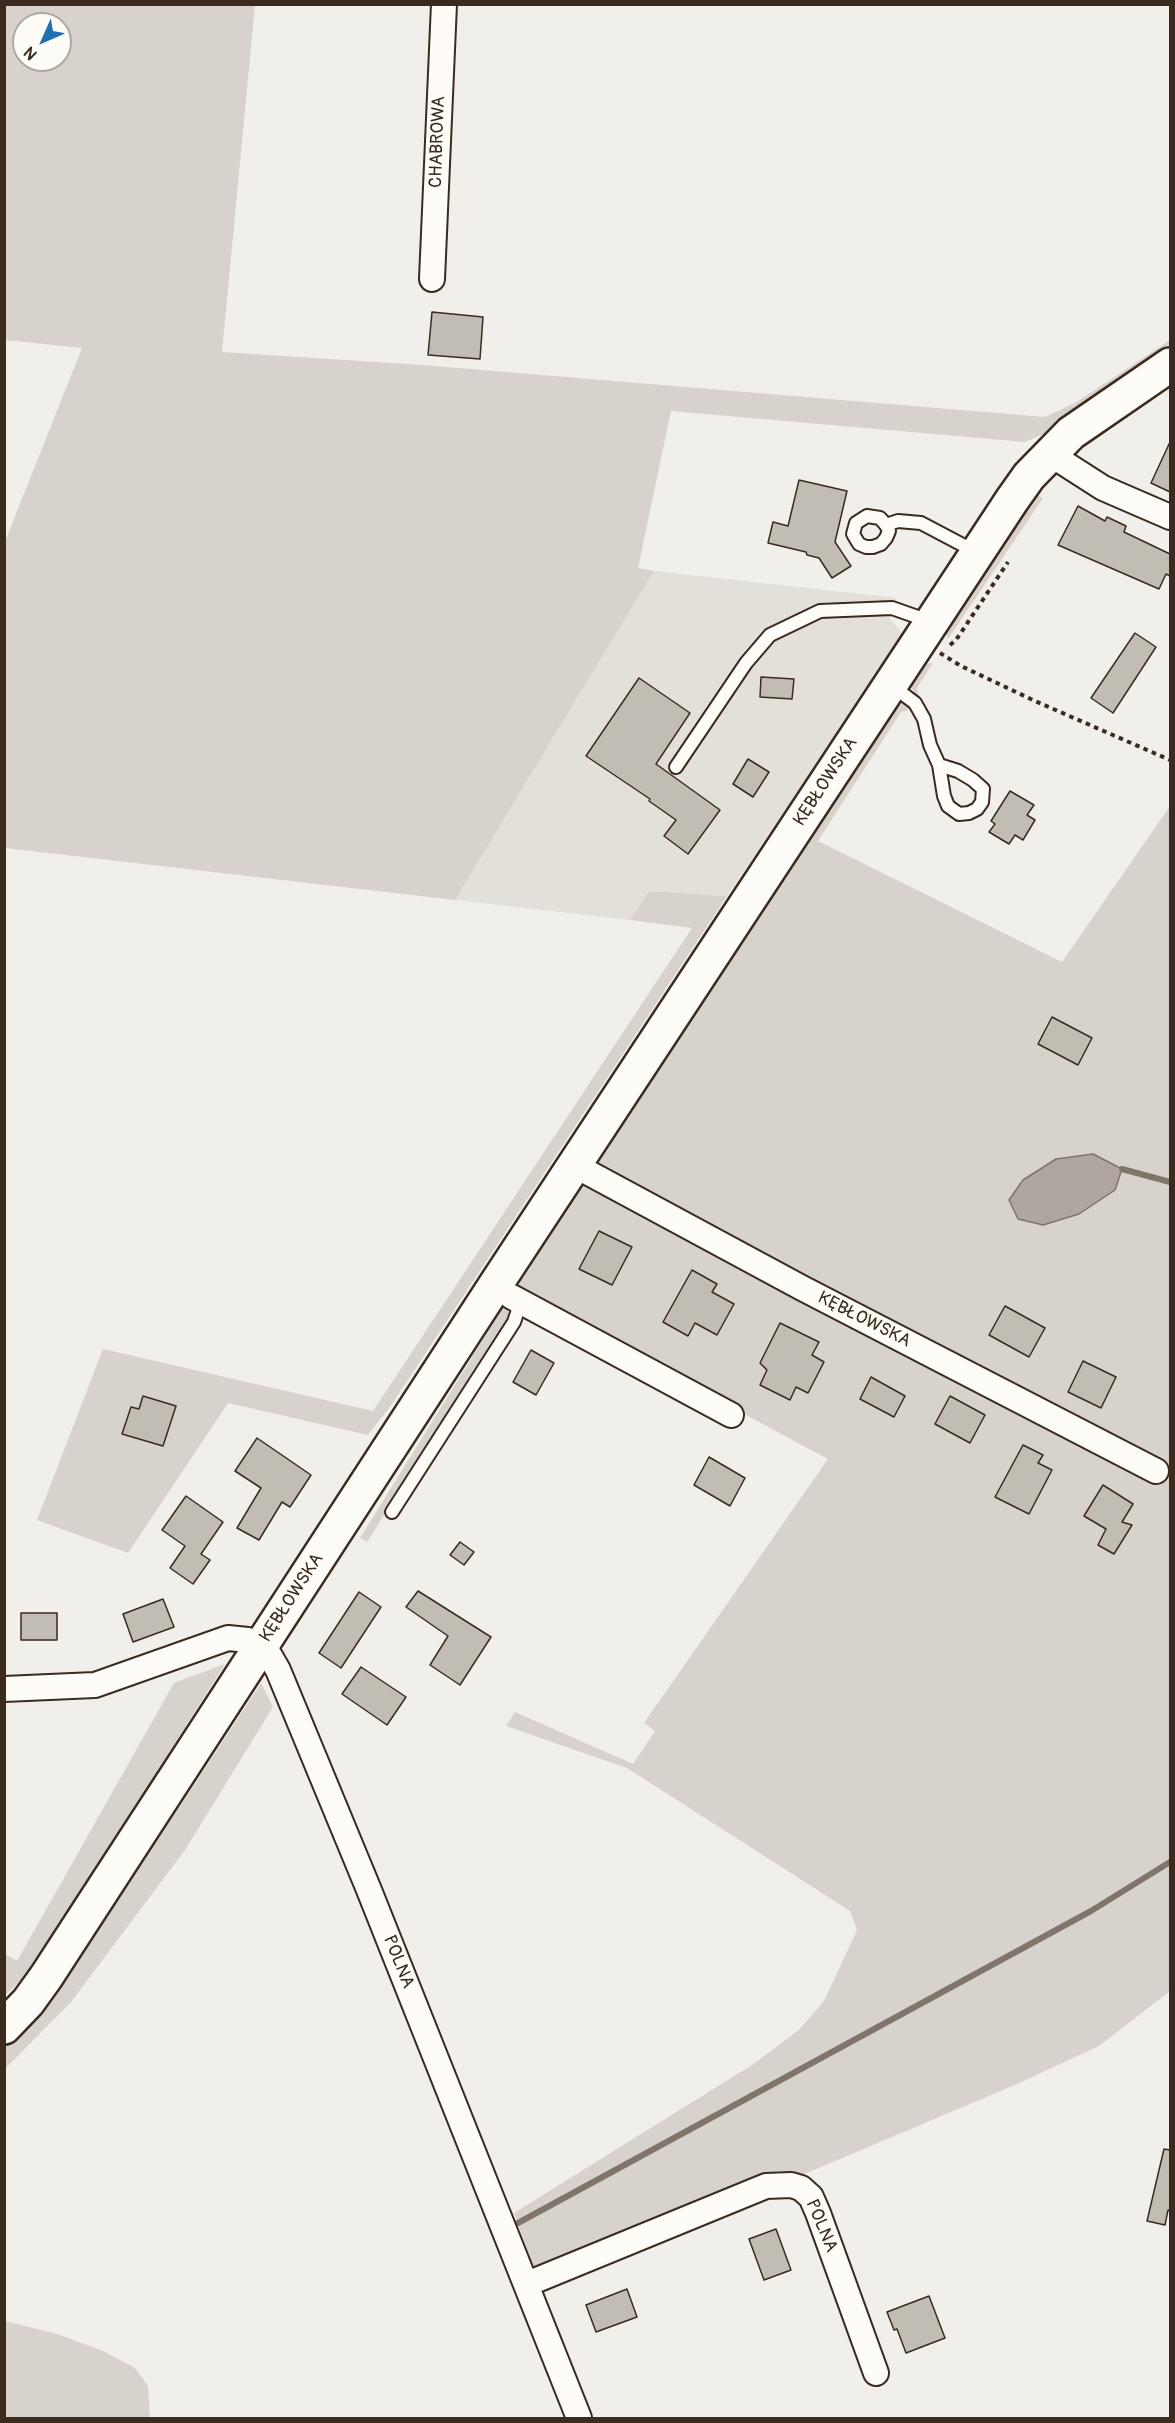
<!DOCTYPE html>
<html>
<head>
<meta charset="utf-8">
<style>
  body { margin:0 }
  #map { position:relative; width:1175px; height:2423px; overflow:hidden; background:#f1efea; font-family:Pangolin,sans-serif }
  canvas { display:block }
  .frame { position:absolute; inset:0; border:6px solid #3b2a1e; pointer-events:none }
  .north { position:absolute; left:12px; top:12px; width:60px; height:60px; box-sizing:border-box; background:#fdfcf7; border:2px solid #afa8a0; border-radius:50%; rotate:225deg; font-size:16px; font-weight:700; line-height:24px; text-align:center; color:#3b2a1e }
  .north::after { content:''; display:block; margin:auto; width:21px; height:27px; background:#1f6fb2; clip-path:polygon(50% 0,100% 100%,50% 72%,0 100%) }
</style>
</head>
<body>
<div id="map">
<canvas width="1175" height="2423"></canvas>
<div class="frame"></div>
<div class="north">N</div>
</div>
<script>
const context = document.querySelector('canvas').getContext('2d');
context.lineJoin = 'round';
function fill(path, color) {
  context.fillStyle = color;
  context.fill(path, 'evenodd');
}
function poly(rows) {
  const path = new Path2D();
  for (const r of rows) {
    path.moveTo(r[0], r[1]);
    for (let i = 2; i < r.length; i += 2) path.lineTo(r[i], r[i + 1]);
  }
  return path;
}
function stroke(path, color, width, dash) {
  context.strokeStyle = color;
  context.lineWidth = width;
  context.lineCap = dash ? 'butt' : 'round';
  context.setLineDash(dash || []);
  context.stroke(path);
}
function label(font, color, halo, rows, align = 'center') {
  context.font = font + ' Pangolin,sans-serif';
  context.lineWidth = 5;
  context.setLineDash([]);
  context.textBaseline = 'middle';
  context.strokeStyle = halo;
  context.fillStyle = color;
  for (const [text, x, y, turn = 0] of rows) {
    context.save();
    context.translate(x, y);
    context.rotate((+turn || 0) * Math.PI / 180);
    context.textAlign = isNaN(turn) ? turn : align;
    if (halo) context.strokeText(text, 0, 0);
    context.fillText(text, 0, 0);
    context.restore();
  }
}
const built = poly([
  [654,571,897,598,890,619,903,634,727,896,649,891,630,920,455,900]
]);
const green = poly([
  [5,5,255,5,222,352,422,365,1045,417,1075,403,1170,340,1170,353,1060,427,1025,442,671,411,638,568,654,571,455,900,5,848,4,544,82,348,5,340],
  [24,24,60,24,60,60,24,60],
  [1031,491,1043,498,948,639,945,630],
  [933,663,917,688,919,697,912,689,911,682,917,668,925,664],
  [900,699,913,706,909,710,901,712,818,841,1062,962,1170,806,1170,1991,1099,2046,1017,2084,540,2286,514,2213,752,2065,799,2030,824,2001,857,1930,850,1911,627,1768,506,1726,515,1712,633,1764,655,1731,644,1723,828,1459,512,1290,804,834],
  [649,891,727,896,392,1404,368,1435,228,1403,128,1553,37,1520,103,1349,373,1411,692,928,630,920],
  [504,1306,510,1315,367,1542,360,1538],
  [225,1664,30,1972,5,1995,5,1954,17,1961,174,1683],
  [261,1683,273,1707,185,1850,71,2002,5,2069,5,2043,72,1965,181,1805],
  [5,2321,57,2334,103,2351,135,2368,148,2386,150,2418,5,2418]
]);
const water = poly([
  [1093,1154,1122,1169,1115,1190,1079,1214,1043,1225,1018,1219,1009,1200,1023,1180,1056,1159,1093,1154]
]);
const stream = poly([
  [1122,1169,1170,1182],
  [518,2223,1091,1911,1170,1862]
]);
const building = poly([
  [432,312,483,317,480,359,428,355,432,312],
  [1170,442,1170,492,1151,483,1170,442],
  [799,480,847,491,835,542,851,566,832,578,819,558,807,555,806,552,768,543,773,522,788,526,799,480],
  [1078,506,1105,521,1107,517,1126,526,1124,532,1170,554,1170,576,1166,574,1159,589,1058,545,1078,506],
  [1135,633,1156,647,1113,713,1091,698,1135,633],
  [761,677,794,679,792,699,760,697,761,677],
  [639,678,690,713,656,764,720,810,688,854,664,836,676,820,649,801,650,799,586,756,639,678],
  [748,759,769,772,753,797,733,784,748,759],
  [1010,791,1034,805,1027,815,1035,820,1023,840,1015,835,1009,844,989,832,995,824,991,821,1010,791],
  [1052,1017,1092,1038,1078,1065,1038,1044,1052,1017],
  [599,1231,632,1247,612,1285,579,1269,599,1231],
  [692,1270,717,1284,712,1292,734,1304,717,1335,695,1323,688,1336,663,1322,692,1270],
  [1005,1306,1045,1328,1029,1357,989,1335,1005,1306],
  [780,1323,819,1342,812,1355,824,1362,808,1393,796,1387,790,1400,760,1385,767,1370,760,1363,780,1323],
  [531,1350,554,1363,536,1395,513,1382,531,1350],
  [1083,1361,1116,1377,1101,1408,1068,1392,1083,1361],
  [871,1377,905,1396,894,1417,860,1399,871,1377],
  [143,1396,176,1406,163,1446,122,1434,131,1407,139,1409,143,1396],
  [950,1396,985,1415,970,1443,935,1424,950,1396],
  [257,1438,311,1475,290,1507,282,1502,259,1540,237,1528,261,1488,235,1471,257,1438],
  [1023,1445,1043,1455,1038,1463,1052,1470,1029,1514,995,1497,1023,1445],
  [709,1457,745,1478,730,1506,694,1485,709,1457],
  [1103,1485,1133,1504,1122,1522,1132,1525,1114,1554,1098,1545,1106,1529,1084,1516,1103,1485],
  [186,1496,223,1522,201,1554,210,1560,193,1584,170,1568,185,1546,162,1530,186,1496],
  [460,1542,474,1552,464,1565,450,1555,460,1542],
  [418,1591,491,1637,460,1685,430,1665,448,1636,406,1607,418,1591],
  [359,1592,381,1607,341,1668,319,1653,359,1592],
  [163,1599,174,1627,133,1642,123,1614,163,1599],
  [21,1613,57,1613,57,1640,21,1640,21,1613],
  [361,1667,406,1697,387,1725,342,1694,361,1667],
  [1164,2149,1170,2150,1170,2211,1168,2210,1165,2225,1147,2221,1164,2149],
  [776,2229,791,2270,764,2280,749,2239,776,2229],
  [627,2289,637,2317,596,2332,586,2305,627,2289],
  [929,2296,945,2338,906,2353,897,2329,894,2330,887,2312,929,2296]
]);
const path = poly([
  [950,645,956,640,1008,562],
  [940,653,961,666,1035,701,1170,760]
]);
const lane = poly([
  [886,525,889,531,886,538,881,544,873,547,866,547,859,544,853,534,856,523,867,516,880,518,886,525,898,521,921,523,976,552],
  [891,685,915,703,924,719,930,745,939,765,944,796,948,806,959,814,969,813,977,809,982,802,983,789,973,780,958,771,939,765],
  [676,767,746,663,770,635,820,611,892,608,929,621],
  [392,1512,514,1322,518,1310,512,1298]
]);
const street = poly([
  [432,279,444,4],
  [1050,454,1103,488,1170,517],
  [574,1165,802,1288,1156,1471],
  [512,1297,731,1415],
  [4,1689,95,1685,228,1638,248,1640,263,1644,278,1670,369,1890,579,2418],
  [527,2284,766,2186,791,2185,801,2188,811,2197,818,2213,876,2373]
]);
const secondary = poly([
  [4,2027,28,2002,46,1977,498,1281,1012,500,1029,476,1071,433,1170,365]
]);
const streetNames = [
  ["CHABROWA",438,142,-88],
  ["KĘBŁOWSKA",826,782,-57],
  ["KĘBŁOWSKA",864,1320,27],
  ["KĘBŁOWSKA",292,1598,-57],
  ["POLNA",398,1962,68],
  ["POLNA",821,2226,67]
];
fill(built, '#e3e0da');
fill(green, '#d7d2cc');
fill(water, '#aea69f');
stroke(water, '#80746b', 1.5);
stroke(stream, '#80746b', 6);
fill(building, '#c1bcb4');
stroke(building, '#3b2a1e', 1.5);
stroke(lane, '#3b2a1e', 16);
stroke(street, '#3b2a1e', 28);
stroke(secondary, '#3b2a1e', 38);
stroke(path, '#3b2a1e', 4, [4.5, 4.5]);
stroke(lane, '#fdfcf7', 12);
stroke(street, '#fdfcf7', 24);
stroke(secondary, '#fdfcf7', 33);
label('18px', '#3b2a1e', '#fdfcf7', streetNames);
</script>
</body>
</html>
